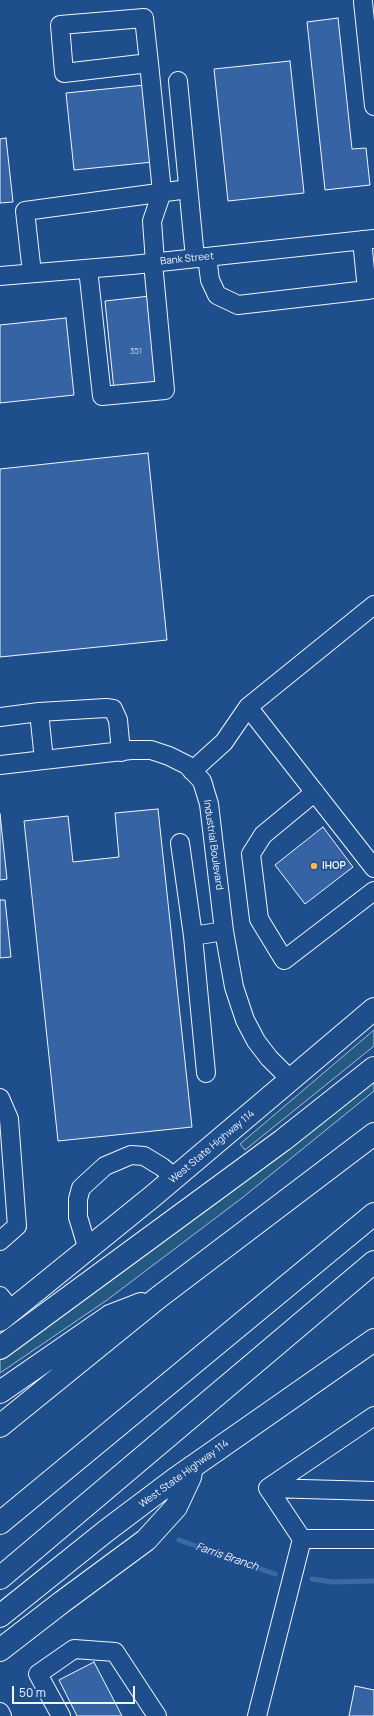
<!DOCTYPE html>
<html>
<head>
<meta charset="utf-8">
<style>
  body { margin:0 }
  #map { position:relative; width:374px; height:1716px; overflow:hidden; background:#1f4e8c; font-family:Manrope,sans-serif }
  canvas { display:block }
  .scale { position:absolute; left:12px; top:1686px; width:123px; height:18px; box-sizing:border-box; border:2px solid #f2f6ff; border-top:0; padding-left:5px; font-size:12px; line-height:14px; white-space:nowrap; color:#f2f6ff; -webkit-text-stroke:3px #1f4e8c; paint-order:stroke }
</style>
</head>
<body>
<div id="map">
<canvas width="374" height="1716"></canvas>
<div class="scale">50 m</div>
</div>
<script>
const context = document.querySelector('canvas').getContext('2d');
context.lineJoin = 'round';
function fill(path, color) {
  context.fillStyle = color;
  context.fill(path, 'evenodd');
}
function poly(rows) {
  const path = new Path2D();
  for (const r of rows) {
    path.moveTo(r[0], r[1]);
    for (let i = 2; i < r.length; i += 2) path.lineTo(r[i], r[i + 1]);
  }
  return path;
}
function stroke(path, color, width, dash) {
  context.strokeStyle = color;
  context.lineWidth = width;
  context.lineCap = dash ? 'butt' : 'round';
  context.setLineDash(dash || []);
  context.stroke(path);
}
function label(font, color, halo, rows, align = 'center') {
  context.font = font + ' Manrope,sans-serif';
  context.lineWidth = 3;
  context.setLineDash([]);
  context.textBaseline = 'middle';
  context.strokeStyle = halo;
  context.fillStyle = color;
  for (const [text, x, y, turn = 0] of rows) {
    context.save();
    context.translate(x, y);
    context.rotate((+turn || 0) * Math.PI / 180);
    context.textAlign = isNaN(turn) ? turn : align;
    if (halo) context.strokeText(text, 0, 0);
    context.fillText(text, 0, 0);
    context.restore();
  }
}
const green = poly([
  [374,1030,374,1046,245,1150,240,1144,374,1030],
  [374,1079,374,1091,242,1198,107,1300,0,1373,0,1355,374,1079]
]);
const stream = poly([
  [179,1540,275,1574],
  [312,1579,333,1582,374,1581]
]);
const building = poly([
  [338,18,352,149,366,148,370,185,325,190,307,22,338,18],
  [290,61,304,193,228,201,214,69,290,61],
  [145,85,153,162,74,170,66,93,145,85],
  [6,138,13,202,0,203,0,139,6,138],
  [150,296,160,385,114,390,105,301,150,296],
  [66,318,74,395,0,403,0,325,66,318],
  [148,453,167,640,0,657,0,469,148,453],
  [158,809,192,1127,58,1141,24,821,68,816,73,862,119,857,115,813,158,809],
  [0,814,7,879,0,880,0,814],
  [323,827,353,867,305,904,275,865,323,827],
  [0,900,5,900,11,957,0,958,0,900],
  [94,1662,122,1716,77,1716,59,1680,94,1662],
  [355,1686,374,1690,374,1716,349,1716,355,1686]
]);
const minor = poly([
  [363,2,374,106],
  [149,63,144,18,60,25,64,73,149,63,162,192,152,221,155,262],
  [178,81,195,258],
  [362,240,367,290,374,289],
  [207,257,210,280,217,295,238,305,367,290],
  [88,269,102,396,165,390,153,263],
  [32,273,25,211,188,189],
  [0,276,132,265,374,239],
  [248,707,374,868],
  [39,712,44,760],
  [0,717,39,712,106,708,113,709,118,720,121,752],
  [0,765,131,750,151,750,169,756,187,765,202,781,209,804,224,931,234,987,245,1020,256,1041,269,1058,291,1080],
  [192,771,224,742,248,707,374,605],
  [315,792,263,835,251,854,259,919,284,960,374,891],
  [180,843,193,936,224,931],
  [193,936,206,1073],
  [0,1098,9,1119,17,1226,0,1241],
  [88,1250,78,1217,78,1199,81,1188,105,1166,131,1155,144,1156,162,1167,175,1178],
  [0,1296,12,1311],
  [268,1488,374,1491],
  [302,1539,268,1488,374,1416],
  [0,1712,2,1716],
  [61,1716,38,1674,74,1649,115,1652,157,1716],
  [257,1716,302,1539,374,1539]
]);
const major = poly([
  [0,1320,153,1196,374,1009],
  [0,1616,106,1531,175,1479,374,1340],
  [0,1650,62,1602,146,1540,176,1507,190,1477,192,1467]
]);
const highway = poly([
  [0,1348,283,1140,374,1068],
  [0,1392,110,1316,141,1304],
  [0,1426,159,1297,374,1134],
  [0,1523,374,1214],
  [0,1578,374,1262]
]);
const markers = [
  [314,866,4,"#ffb74d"]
];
const numberNames = [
  ["351",136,352]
];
const streetNames = [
  ["Bank Street",187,259,-6],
  ["Industrial Boulevard",213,845,82],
  ["West State Highway 114",212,1147,-40],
  ["West State Highway 114",184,1474,-36]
];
const poiNames = [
  ["IHOP",322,866]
];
const waterNames = [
  ["Farris Branch",227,1557,19]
];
fill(green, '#245a82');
stroke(green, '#a8bbd7', 1);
stroke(stream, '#3b69a3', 5);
fill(building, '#3563a3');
stroke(building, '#f2f6ff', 1);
stroke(minor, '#f2f6ff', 20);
stroke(major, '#f2f6ff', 24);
stroke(highway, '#f2f6ff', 24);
stroke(minor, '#1f4e8c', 18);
stroke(major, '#1f4e8c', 22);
stroke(highway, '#1f4e8c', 22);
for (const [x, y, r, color] of markers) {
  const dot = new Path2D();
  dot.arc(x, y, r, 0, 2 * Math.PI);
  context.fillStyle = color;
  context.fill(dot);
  stroke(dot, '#1f4e8c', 1.5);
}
label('8px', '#c3d1e8', null, numberNames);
label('10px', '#f2f6ff', '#1f4e8c', streetNames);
label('bold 10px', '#f2f6ff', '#1f4e8c', poiNames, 'left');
label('italic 11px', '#f2f6ff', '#1f4e8c', waterNames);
</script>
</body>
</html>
